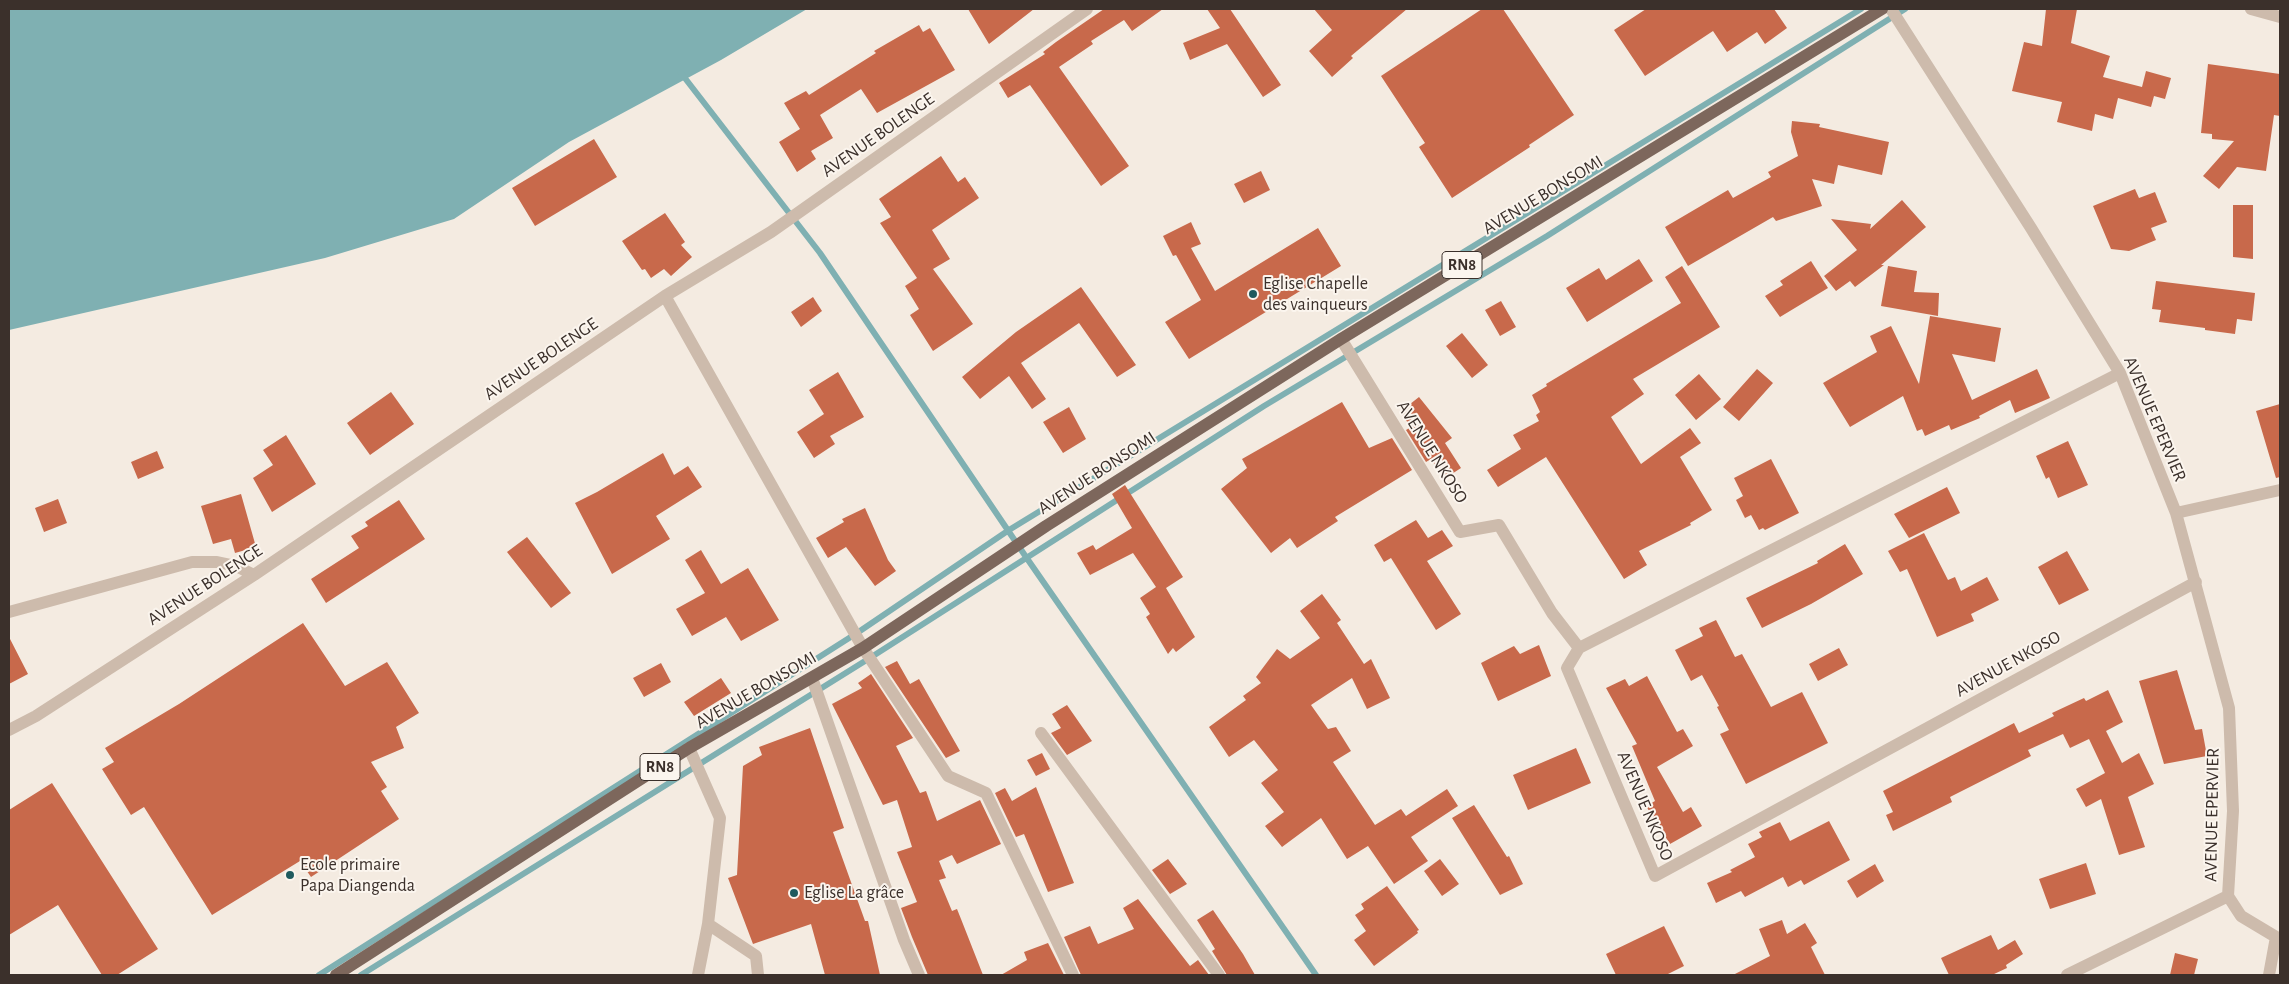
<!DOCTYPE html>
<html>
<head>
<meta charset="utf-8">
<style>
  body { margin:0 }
  #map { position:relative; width:2289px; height:984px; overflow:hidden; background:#f4ebe1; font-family:"Alegreya Sans",sans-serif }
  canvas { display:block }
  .frame { position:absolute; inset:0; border:10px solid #3b302b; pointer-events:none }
</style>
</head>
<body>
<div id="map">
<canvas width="2289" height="984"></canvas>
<div class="frame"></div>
</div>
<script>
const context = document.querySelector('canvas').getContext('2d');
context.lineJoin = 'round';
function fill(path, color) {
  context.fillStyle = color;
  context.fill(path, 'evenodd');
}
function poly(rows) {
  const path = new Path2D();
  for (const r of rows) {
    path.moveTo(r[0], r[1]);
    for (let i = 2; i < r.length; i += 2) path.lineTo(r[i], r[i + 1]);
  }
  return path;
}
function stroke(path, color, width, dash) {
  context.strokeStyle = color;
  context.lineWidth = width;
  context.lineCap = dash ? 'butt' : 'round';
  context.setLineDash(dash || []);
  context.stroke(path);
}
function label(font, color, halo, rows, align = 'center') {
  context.font = font + ' "Alegreya Sans",sans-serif';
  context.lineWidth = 4;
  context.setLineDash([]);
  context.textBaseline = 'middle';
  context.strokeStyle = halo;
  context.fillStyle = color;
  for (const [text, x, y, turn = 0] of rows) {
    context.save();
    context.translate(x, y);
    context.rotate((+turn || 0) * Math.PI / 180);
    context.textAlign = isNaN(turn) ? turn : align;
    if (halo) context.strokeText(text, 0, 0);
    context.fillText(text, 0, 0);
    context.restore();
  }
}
const water = poly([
  [9,9,807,9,721,60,569,142,454,219,325,258,9,330]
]);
const stream = poly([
  [681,73,820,253,1026,557,1316,975],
  [319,975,857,633,1009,530,1861,9],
  [361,975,873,656,1264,406,1547,236,1905,9]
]);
const building = poly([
  [968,9,1034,9,989,44],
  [1104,9,1163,9,1132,31,1124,20,1091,41,1093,44,1059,67,1129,166,1101,186,1030,85,1008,98,999,83,1045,54,1043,52,1056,42],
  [1207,9,1230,9,1281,85,1263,97,1227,44,1190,60,1183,43,1220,28],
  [1314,9,1407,9,1351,56,1353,58,1332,77,1309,51,1332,30],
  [1482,9,1503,9,1574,115,1529,145,1530,147,1452,198,1419,147,1425,143,1381,76],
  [1646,9,1774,9,1787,28,1765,44,1757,32,1727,52,1713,31,1645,76,1614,30],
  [2046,9,2077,9,2071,43,2110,56,2103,77,2142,87,2146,71,2171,78,2165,99,2154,96,2151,107,2118,98,2113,119,2095,114,2092,131,2057,122,2062,102,2012,91,2024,42,2042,46],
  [919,25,923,32,930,28,955,70,877,113,861,89,820,115,833,138,811,151,816,159,797,172,779,142,800,129,784,103,806,91,809,95,876,53,874,51],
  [2208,64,2280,74,2280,116,2274,115,2266,171,2237,167,2219,189,2203,176,2234,141,2212,139,2212,134,2201,133],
  [1792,121,1820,124,1819,127,1889,142,1882,175,1838,165,1834,184,1812,179,1822,206,1776,221,1773,217,1688,266,1665,227,1728,190,1733,198,1771,177,1768,172,1798,156,1791,132],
  [594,139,617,177,535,226,512,188],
  [941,156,958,182,965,177,979,198,932,230,950,259,933,269,973,324,933,351,910,315,919,309,905,286,917,278,880,223,891,217,879,199],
  [1261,171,1270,190,1244,203,1234,184],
  [2135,189,2139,198,2155,192,2167,222,2151,228,2156,240,2129,251,2111,249,2093,206],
  [1902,200,1926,227,1881,265,1884,265,1855,287,1850,281,1836,291,1824,276,1857,250,1831,219,1871,224,1870,229],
  [2233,205,2253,205,2253,259,2233,257],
  [665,213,685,242,681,245,692,257,671,276,664,269,651,278,645,269,642,270,622,241],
  [1191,222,1201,244,1191,248,1215,291,1318,228,1341,266,1189,359,1165,322,1201,300,1176,255,1173,256,1163,236],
  [1639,259,1653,281,1587,322,1566,288,1599,268,1606,280],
  [1811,261,1828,288,1780,317,1765,296,1783,285,1780,281],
  [1682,266,1720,327,1633,379,1644,394,1611,417,1641,464,1690,428,1701,443,1680,457,1712,510,1690,523,1691,525,1639,551,1647,565,1624,579,1546,457,1498,487,1487,470,1521,449,1513,435,1539,421,1536,415,1540,412,1532,395,1547,386,1546,384,1681,303,1665,277],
  [1888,266,1917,271,1914,292,1939,293,1938,316,1881,306],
  [2156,281,2255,293,2252,321,2237,319,2235,334,2205,330,2205,328,2159,322,2161,310,2152,309],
  [1081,287,1136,365,1117,377,1079,323,1021,363,1046,399,1032,409,1009,376,980,399,962,377,1016,332],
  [813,297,822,311,801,327,791,312],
  [1501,301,1516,327,1500,336,1485,310],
  [1930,316,2001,328,1995,362,1952,354,1972,400,2037,369,2050,398,2015,413,2010,400,1979,416,1980,418,1951,430,1949,425,1925,436,1922,429,1917,431,1903,396,1850,427,1823,383,1877,352,1870,336,1891,326,1919,384],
  [1462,333,1488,365,1472,378,1446,346],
  [1757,369,1773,383,1739,421,1723,407],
  [838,372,864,417,830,436,835,444,814,458,797,432,824,414,809,390],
  [1699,374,1721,399,1696,420,1675,395],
  [391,392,414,424,370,455,347,423],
  [1419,397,1452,438,1445,443,1461,468,1444,479,1431,459,1426,462,1406,430,1411,427,1400,412],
  [1342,402,1369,448,1392,438,1412,470,1335,517,1338,521,1297,548,1290,538,1271,553,1221,489,1247,468,1242,459],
  [2280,404,2280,477,2276,478,2256,411],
  [1069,407,1086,439,1063,453,1043,422],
  [286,435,316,484,272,512,253,478,273,465,263,450],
  [2068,441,2088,485,2058,498,2049,477,2046,479,2036,456],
  [157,451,164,468,138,479,131,462],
  [663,453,674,475,688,466,702,487,656,516,670,539,612,574,575,503,597,492],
  [1771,459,1799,513,1765,530,1763,528,1759,530,1751,515,1745,518,1736,500,1743,496,1734,478],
  [1125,485,1183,577,1166,588,1195,637,1176,652,1173,648,1168,654,1146,617,1150,614,1140,598,1156,587,1133,553,1090,575,1077,553,1093,545,1096,550,1132,528,1112,494],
  [1947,487,1960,513,1909,538,1894,514],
  [241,494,256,547,235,553,231,539,213,544,201,506],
  [58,499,67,523,44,532,35,508],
  [399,500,425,539,326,603,311,579,359,548,351,536,368,526,365,522],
  [865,508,888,560,896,571,875,586,846,547,828,558,816,538,844,522,842,519],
  [1416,520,1428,538,1442,530,1453,546,1427,561,1461,614,1436,630,1391,558,1384,562,1374,545],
  [1924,533,1948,580,1955,577,1961,591,1987,577,1999,600,1971,614,1974,621,1937,637,1907,569,1900,572,1888,551],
  [527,537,571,593,551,608,507,552],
  [1845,544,1863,574,1811,604,1762,628,1746,598,1818,563,1817,561],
  [701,550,721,584,748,568,779,620,741,641,726,617,692,636,676,609,705,593,685,560],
  [2067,551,2089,590,2059,605,2038,567],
  [1322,594,1341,620,1337,623,1364,664,1371,659,1390,698,1367,709,1352,678,1311,705,1328,729,1336,727,1351,751,1333,762,1375,825,1401,809,1406,816,1447,789,1458,806,1411,837,1428,861,1394,884,1368,846,1347,859,1321,818,1282,847,1265,826,1284,812,1261,783,1278,770,1254,740,1229,757,1209,727,1246,700,1243,696,1261,683,1256,677,1277,649,1290,659,1320,638,1300,611],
  [1716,620,1735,657,1742,654,1771,707,1802,692,1828,743,1746,784,1720,734,1729,730,1717,707,1719,706,1702,675,1691,681,1675,650,1703,636,1699,628],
  [303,623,345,686,387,662,419,713,396,727,404,748,371,762,387,787,381,791,399,819,311,877,300,861,212,915,144,807,131,815,102,769,114,762,105,748,179,704],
  [9,637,28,674,9,684],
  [1539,645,1551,676,1498,701,1481,663,1514,646,1520,654],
  [1839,648,1848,665,1818,681,1809,664],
  [897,661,910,684,919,679,960,751,946,758,885,667],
  [661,663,671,682,644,697,633,678],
  [2177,670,2195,730,2202,729,2207,756,2164,764,2139,681],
  [871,674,913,738,896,746,920,793,926,791,937,821,980,800,1001,844,957,864,952,855,939,861,946,878,939,880,952,911,957,909,961,919,983,975,928,975,912,937,901,908,917,902,897,852,912,847,897,800,883,805,832,704,862,688,858,683],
  [1647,676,1677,732,1683,729,1693,746,1657,767,1683,812,1691,807,1702,826,1670,844,1646,806,1655,801,1632,746,1637,744,1606,688,1625,679,1629,686],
  [721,678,731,693,694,716,684,702],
  [2108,690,2123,722,2106,731,2122,763,2139,753,2154,784,2128,797,2145,847,2119,855,2101,799,2086,807,2076,789,2105,773,2089,739,2070,748,2063,734,2028,750,2031,756,1950,797,1952,802,1893,831,1886,815,1893,812,1883,791,2014,723,2019,733,2054,716,2052,713,2084,698,2086,701],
  [1067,705,1092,741,1067,755,1051,733,1061,728,1052,714],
  [810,728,844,828,833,832,865,921,868,921,880,975,825,975,811,924,753,944,728,878,737,875,743,766,762,755,759,747],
  [1576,748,1591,783,1528,810,1513,775],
  [1042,753,1050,769,1036,776,1027,760],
  [52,783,158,949,117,975,102,975,58,905,9,935,9,810],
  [1036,787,1074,883,1048,892,1024,834,1016,837,995,793,1005,788,1012,801],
  [1474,805,1507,857,1509,856,1523,884,1500,895,1452,818],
  [1829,821,1850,860,1804,885,1801,880,1788,887,1783,877,1745,897,1741,891,1716,903,1707,883,1732,872,1730,870,1755,857,1748,844,1762,837,1759,832,1780,822,1790,841],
  [1168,859,1187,884,1170,894,1152,870],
  [1440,859,1459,884,1442,896,1424,871],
  [2086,863,2096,894,2050,909,2039,879],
  [1875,864,1884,881,1857,898,1847,881],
  [1387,886,1419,930,1417,931,1418,933,1374,966,1354,940,1366,931,1355,915,1364,909,1361,904],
  [1138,899,1190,966,1198,960,1209,975,1081,975,1064,937,1090,926,1098,944,1134,929,1123,908],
  [1213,910,1243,954,1255,975,1227,975,1212,951,1215,949,1197,920],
  [1782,920,1787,934,1805,923,1817,943,1811,947,1825,975,1733,975,1770,956,1759,929],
  [1664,926,1684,966,1666,975,1616,975,1606,954],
  [1991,935,1998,950,2015,940,2023,954,2006,965,2007,968,1992,975,1949,975,1941,958],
  [1048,943,1064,975,1001,975,1027,960,1024,952],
  [2175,953,2198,959,2194,975,2170,975]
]);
const minor = poly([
  [1891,9,2031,228,2120,373,2176,513,2229,708,2233,811,2228,896,2241,916,2276,937,2280,938],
  [2251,9,2280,17],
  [665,296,863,648,948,776,986,793,1073,975],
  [1341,339,1460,532,1499,525,1552,613,1579,648],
  [2176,513,2280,490],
  [9,612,192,562,217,562,236,566,254,575],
  [1579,648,1567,668,1655,876,2196,582],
  [1579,648,2120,373],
  [812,678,904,940,919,975],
  [9,730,36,716,254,575,665,296,771,232,1087,9],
  [1041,733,1219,975],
  [689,748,720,818,708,924,698,975],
  [708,924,756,956,758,975],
  [2067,975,2228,896],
  [2269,975,2276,937]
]);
const major = poly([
  [336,975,689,748,863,648,1046,526,1341,339,1882,9]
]);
const markers = [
  [1253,294,5,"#1f5a5e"],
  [290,875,5,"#1f5a5e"],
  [794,893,5,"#1f5a5e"]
];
const shields = [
  [1462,265,40],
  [660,767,40]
];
const shieldNames = [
  ["RN8",1462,265],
  ["RN8",660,767]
];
const streetNames = [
  ["AVENUE BOLENGE",878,135,-35],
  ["AVENUE BONSOMI",1543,195,-31],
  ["AVENUE BOLENGE",541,359,-34],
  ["AVENUE EPERVIER",2155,419,67],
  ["AVENUE NKOSO",1432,452,58],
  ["AVENUE BONSOMI",1097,473,-33],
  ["AVENUE BOLENGE",205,585,-33],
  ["AVENUE NKOSO",2008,664,-29],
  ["AVENUE BONSOMI",756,690,-30],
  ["AVENUE NKOSO",1645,806,67],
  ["AVENUE EPERVIER",2212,815,-89]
];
const poiNames = [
  ["Eglise Chapelle",1263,284],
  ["des vainqueurs",1263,305],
  ["Ecole primaire",300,865],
  ["Papa Diangenda",300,886],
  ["Eglise La grâce",804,893]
];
fill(water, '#7fb0b2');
stroke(stream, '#7fb0b2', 6);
fill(building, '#c8694b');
stroke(minor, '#cdbbac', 12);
stroke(major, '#7d675c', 12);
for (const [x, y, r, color] of markers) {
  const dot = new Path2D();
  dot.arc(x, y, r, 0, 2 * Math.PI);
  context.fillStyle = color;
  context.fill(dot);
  stroke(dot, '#fbf5ee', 2);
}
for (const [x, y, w] of shields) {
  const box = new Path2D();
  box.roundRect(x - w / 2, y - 13.5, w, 27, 4);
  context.fillStyle = '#fbf5ee';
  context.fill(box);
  stroke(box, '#3b302b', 1);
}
label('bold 16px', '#3b302b', null, shieldNames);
label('18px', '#3b302b', '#fbf5ee', streetNames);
label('18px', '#3b302b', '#fbf5ee', poiNames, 'left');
</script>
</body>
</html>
